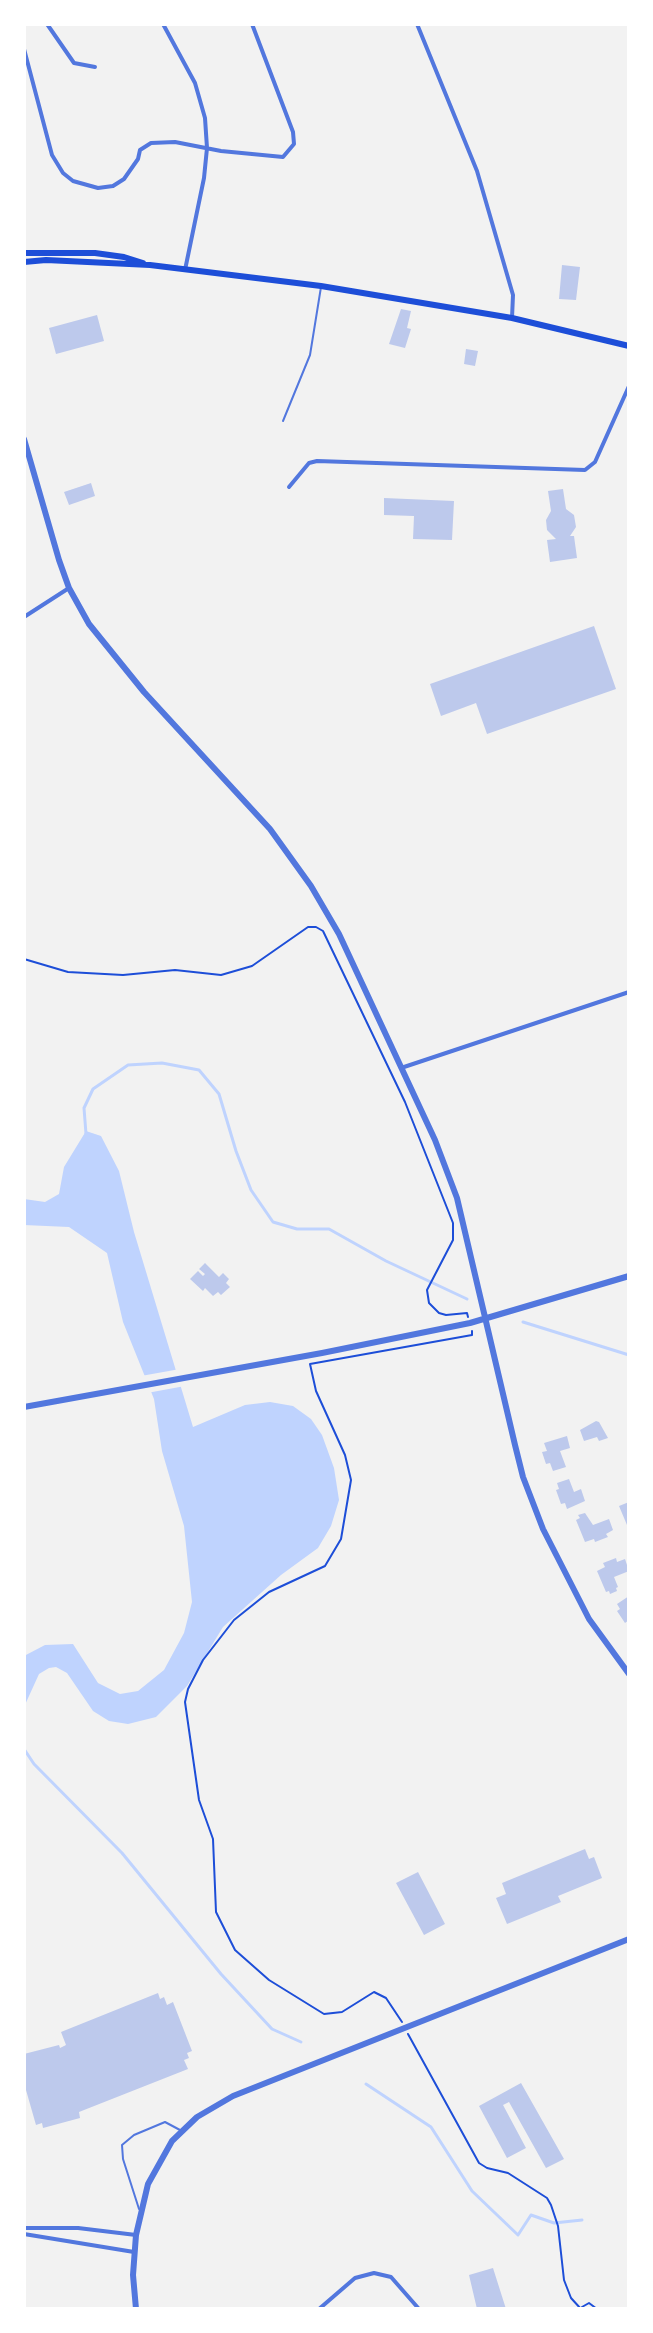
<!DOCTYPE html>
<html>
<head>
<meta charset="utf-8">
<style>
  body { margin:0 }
  #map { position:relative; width:653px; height:2333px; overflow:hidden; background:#f2f2f2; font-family:Karla,sans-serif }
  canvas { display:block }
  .frame { position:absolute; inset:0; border:26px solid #fff; pointer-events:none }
</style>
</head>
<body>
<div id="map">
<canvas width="653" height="2333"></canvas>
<div class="frame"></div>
</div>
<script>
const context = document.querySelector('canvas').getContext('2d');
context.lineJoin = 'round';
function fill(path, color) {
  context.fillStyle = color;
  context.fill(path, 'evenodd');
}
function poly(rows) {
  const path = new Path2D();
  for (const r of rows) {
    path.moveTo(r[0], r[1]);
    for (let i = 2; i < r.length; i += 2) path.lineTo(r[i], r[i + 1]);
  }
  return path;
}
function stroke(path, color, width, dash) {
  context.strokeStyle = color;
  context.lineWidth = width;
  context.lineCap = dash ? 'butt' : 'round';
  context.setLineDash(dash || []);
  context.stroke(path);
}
const water = poly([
  [86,1131,101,1136,119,1171,134,1232,193,1427,245,1405,270,1402,293,1406,311,1419,322,1435,334,1468,339,1500,331,1526,318,1548,281,1575,223,1627,187,1686,156,1717,128,1724,109,1721,93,1711,67,1673,56,1667,49,1668,39,1674,24,1707,24,1656,45,1645,73,1644,98,1683,120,1694,138,1691,164,1670,184,1633,192,1602,184,1526,162,1451,154,1399,123,1322,107,1253,69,1227,24,1225,24,1199,45,1202,59,1194,64,1167]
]);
const pier = poly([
  [180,1369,185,1386,147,1393,141,1376]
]);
const stream = poly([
  [86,1134,84,1108,93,1089,128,1065,162,1063,199,1070,219,1094,236,1151,251,1190,273,1222,297,1229,329,1229,386,1261,467,1299],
  [523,1322,629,1355],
  [24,1749,34,1764,122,1853,221,1974,272,2029,301,2042],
  [366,2084,431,2127,472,2191,518,2235,531,2215,554,2223,582,2220]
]);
const building = poly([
  [562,265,580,267,576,300,559,299],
  [401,309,411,311,407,328,411,329,405,348,389,344],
  [97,315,104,341,56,354,49,328],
  [466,349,478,351,475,366,464,364],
  [91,483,95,496,69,505,64,492],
  [563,489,566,509,574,515,576,527,570,536,574,536,577,558,550,562,547,540,556,539,547,530,546,520,551,511,548,491],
  [384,498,454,501,452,540,413,539,414,516,384,515],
  [594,626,616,689,487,734,476,703,441,716,430,684],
  [205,1263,219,1277,223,1273,229,1279,226,1283,230,1287,221,1295,218,1292,213,1296,205,1288,203,1291,190,1279,198,1271,203,1276,205,1274,199,1269],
  [596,1421,599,1422,608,1438,599,1441,597,1437,584,1441,580,1430],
  [567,1436,570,1448,560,1451,566,1467,553,1471,550,1463,546,1464,542,1452,547,1451,544,1443],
  [569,1479,574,1492,581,1489,585,1501,567,1509,565,1503,561,1504,556,1490,559,1489,557,1483],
  [629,1502,629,1524,627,1525,619,1506],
  [585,1513,593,1525,609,1519,613,1530,606,1534,608,1537,595,1542,594,1539,585,1542,576,1520,580,1518,578,1515],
  [616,1558,617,1562,625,1559,629,1571,614,1577,618,1587,616,1588,617,1591,610,1594,609,1591,606,1592,597,1571,605,1567,603,1563],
  [629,1596,629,1620,625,1623,617,1611,620,1609,617,1604],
  [585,1849,589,1859,594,1857,602,1878,558,1896,561,1902,507,1924,496,1898,506,1894,502,1883],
  [418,1872,445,1924,424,1935,396,1883],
  [158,1993,160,1999,164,1997,167,2005,173,2002,192,2051,187,2053,189,2058,184,2060,188,2069,79,2112,80,2118,43,2128,42,2123,36,2125,26,2090,24,2091,24,2054,59,2045,60,2048,66,2045,61,2032],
  [521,2083,564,2159,546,2168,509,2102,503,2105,526,2148,507,2158,479,2106],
  [493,2268,506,2309,477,2309,469,2275]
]);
const path = poly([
  [24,959,68,972,123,975,175,970,221,975,252,966,308,927,316,927,323,931,405,1102,453,1223,453,1240,427,1290,429,1303,439,1313,446,1315,467,1313,468,1317],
  [402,2022,386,1998,374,1992,342,2012,324,2014,269,1980,235,1950,216,1912,213,1839,199,1800,185,1702,188,1689,203,1660,234,1620,269,1592,325,1566,341,1539,351,1480,345,1455,316,1391,310,1364,472,1335,472,1331],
  [408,2034,479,2163,487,2168,508,2173,547,2198,551,2205,558,2226,564,2280,571,2298,581,2309],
  [582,2307,589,2303,597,2309]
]);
const service = poly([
  [283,421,310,355,321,287],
  [139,2209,123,2159,122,2145,134,2135,165,2122,180,2130]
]);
const minor = poly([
  [47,24,74,63,95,67],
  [163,24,195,83,205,118,207,148,204,178,185,270],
  [417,24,477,171,513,295,512,318],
  [24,49,52,155,63,173,73,181,98,188,113,186,124,179,138,159,140,150,151,143,175,142,221,151,283,157,294,144,293,132,252,24],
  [289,487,309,463,317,461,585,470,595,462,629,386],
  [24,617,69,588],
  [401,1068,629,992],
  [24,2228,78,2228,136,2235],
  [24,2234,134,2252],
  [319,2309,355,2278,374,2273,391,2277,419,2309]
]);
const tertiary = poly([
  [24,439,59,560,69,588,89,624,144,692,270,829,311,886,339,934,435,1140,457,1198,515,1445,523,1477,543,1529,589,1619,629,1674],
  [24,1407,322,1353,470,1323,629,1276],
  [136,2309,133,2275,136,2235,148,2184,172,2141,197,2117,233,2096,629,1939]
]);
const secondary = poly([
  [24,253,95,253,124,257,143,263],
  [24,262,46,260,150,265,321,286,512,318,629,346]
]);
fill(water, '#bfd3fe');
fill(pier, '#f2f2f2');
stroke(stream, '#bfd3fe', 3);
fill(building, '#bdc9ec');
stroke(path, '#1d4ed8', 2);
stroke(service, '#5277de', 2);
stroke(minor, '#5277de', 4);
stroke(tertiary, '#5277de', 6);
stroke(secondary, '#1d4ed8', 6);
</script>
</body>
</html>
